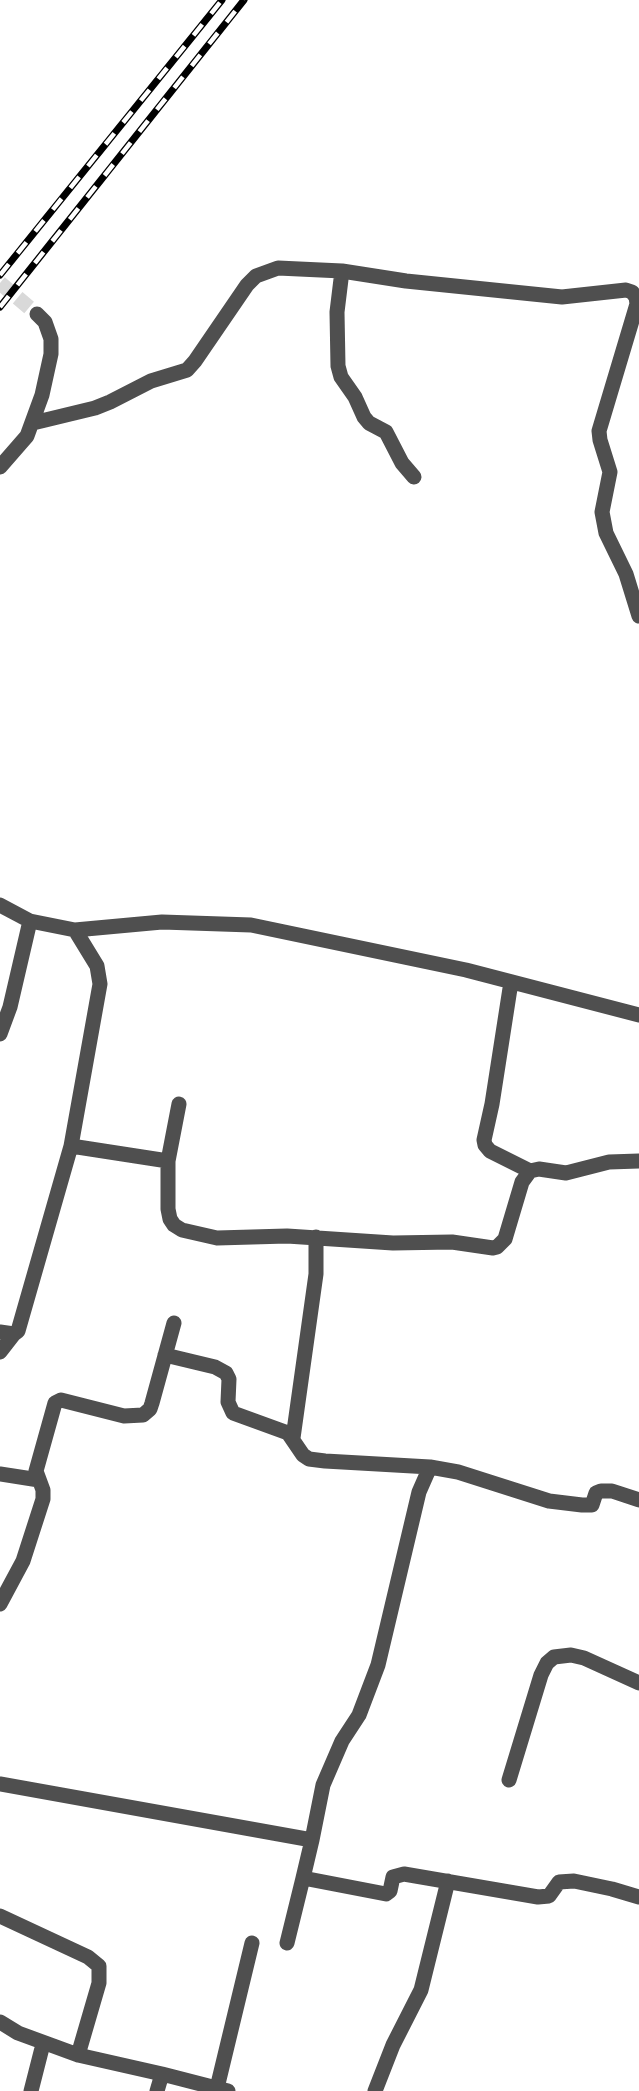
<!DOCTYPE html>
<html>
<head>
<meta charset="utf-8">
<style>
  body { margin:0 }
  canvas { display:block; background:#fff }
</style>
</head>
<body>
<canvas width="639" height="2091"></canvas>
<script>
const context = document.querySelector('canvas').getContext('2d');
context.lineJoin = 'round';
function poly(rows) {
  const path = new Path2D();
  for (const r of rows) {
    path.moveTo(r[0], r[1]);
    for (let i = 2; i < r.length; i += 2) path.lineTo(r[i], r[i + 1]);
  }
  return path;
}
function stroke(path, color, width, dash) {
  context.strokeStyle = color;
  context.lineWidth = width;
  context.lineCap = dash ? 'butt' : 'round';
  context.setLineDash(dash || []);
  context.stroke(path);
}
const minorTunnel = poly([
  [0,283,37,314]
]);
const minor = poly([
  [342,271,337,312,338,366,341,377,355,397,364,417,369,423,386,432,402,463,414,477],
  [33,423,95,408,110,402,151,381,187,370,195,361,247,285,256,276,278,268,342,271,406,281,562,297,626,290,632,292,636,297,637,304,599,431,600,440,610,472,602,512,606,533,626,574,639,616],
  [0,467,27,436,42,395,51,354,51,339,45,322,37,314],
  [0,905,30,921,75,930,162,922,251,925,466,970,639,1015],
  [511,982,492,1104,484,1140,485,1145,490,1151,530,1171],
  [0,1034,10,1007,30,921],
  [179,1104,168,1161,168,1209,170,1219,174,1225,182,1230,217,1238,287,1236,393,1243,452,1242,493,1248,497,1247,505,1239,522,1182,530,1171,539,1169,566,1173,609,1162,639,1161],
  [71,1146,168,1161],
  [0,1332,14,1334,18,1331,71,1146,100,984,97,966,75,930],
  [0,1352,14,1334],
  [165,1355,215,1367,226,1373,229,1379,228,1402,233,1413,288,1433,303,1455,309,1459,325,1461,430,1467,458,1472,549,1501,582,1505,592,1505,596,1493,601,1491,612,1491,639,1500],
  [293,1438,316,1274,316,1237],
  [0,1474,39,1480],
  [0,1604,23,1561,43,1499,43,1490,36,1471,55,1403,61,1400,124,1416,143,1415,150,1409,152,1403,174,1323],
  [509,1780,541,1675,547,1663,554,1657,571,1655,584,1658,639,1683],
  [0,1784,312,1840],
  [303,1878,312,1840,323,1785,342,1741,359,1715,378,1665,419,1492,430,1467],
  [0,1916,88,1957,99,1966,99,1983,78,2055],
  [287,1943,303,1878,386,1894,390,1891,393,1877,404,1874,538,1897,549,1896,559,1882,574,1881,612,1889,639,1897],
  [0,2022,18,2033,78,2055,162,2074,228,2091],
  [217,2088,252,1943],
  [31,2091,43,2044],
  [157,2091,162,2074],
  [375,2091,393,2045,421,1990,448,1881]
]);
const rail = poly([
  [0,275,222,0],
  [0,307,244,0]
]);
stroke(minorTunnel, '#d9d9d9', 15, [15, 8]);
stroke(minor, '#4f4f4f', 15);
stroke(rail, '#000', 7);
stroke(rail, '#fff', 4.5, [14]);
</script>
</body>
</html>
